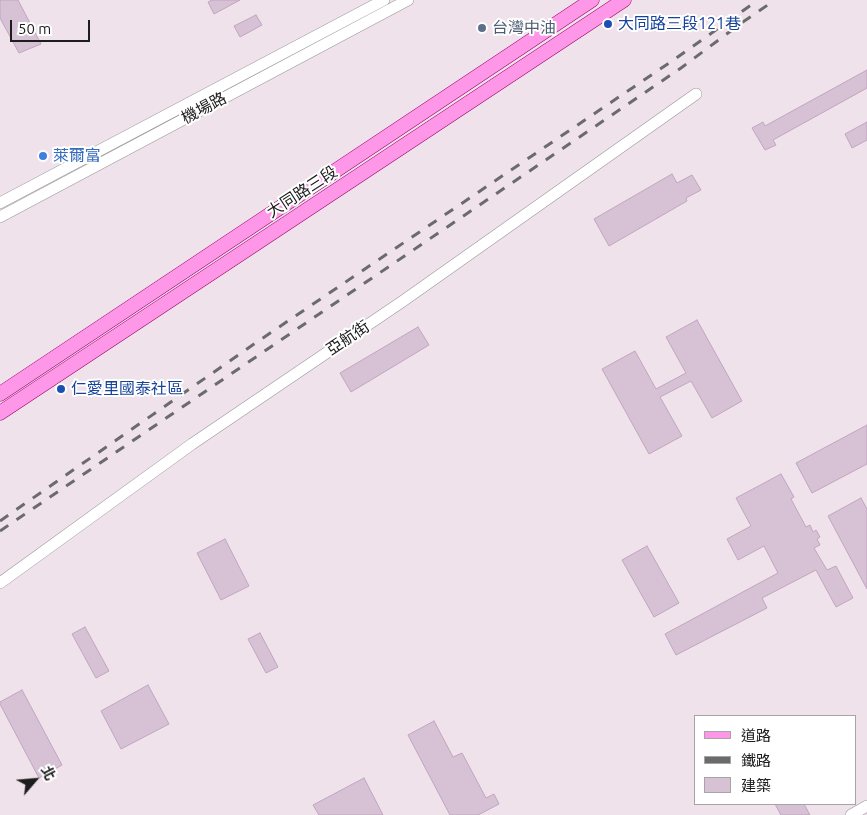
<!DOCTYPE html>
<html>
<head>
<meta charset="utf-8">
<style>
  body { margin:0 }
  #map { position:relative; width:867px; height:815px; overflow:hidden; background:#efe2eb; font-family:Ubuntu,"Noto Sans TC",sans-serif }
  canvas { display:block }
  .legend { position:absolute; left:694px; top:715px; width:162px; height:90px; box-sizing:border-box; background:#fff; border:1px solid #a5a5a5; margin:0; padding:6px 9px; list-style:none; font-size:15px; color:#1d1d1d }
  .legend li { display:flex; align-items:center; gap:10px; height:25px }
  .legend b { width:25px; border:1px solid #a5a5a5 }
  .north { position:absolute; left:10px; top:755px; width:50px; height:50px; -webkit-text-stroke:4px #fff; paint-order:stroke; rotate:63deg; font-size:14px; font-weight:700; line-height:20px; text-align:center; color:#1d1d1d }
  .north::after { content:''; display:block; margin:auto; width:18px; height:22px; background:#1d1d1d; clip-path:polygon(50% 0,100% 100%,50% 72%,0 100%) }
  .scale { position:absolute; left:10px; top:20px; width:80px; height:22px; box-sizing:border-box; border:2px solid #1d1d1d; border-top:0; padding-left:6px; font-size:15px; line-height:18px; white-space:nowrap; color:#1d1d1d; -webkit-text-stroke:4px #fff; paint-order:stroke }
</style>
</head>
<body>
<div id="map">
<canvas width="867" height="815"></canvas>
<ul class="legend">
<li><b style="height:6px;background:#ff97e9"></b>道路</li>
<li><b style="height:6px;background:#6b6b6b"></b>鐵路</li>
<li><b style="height:14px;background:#d6c2d4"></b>建築</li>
</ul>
<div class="north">北</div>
<div class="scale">50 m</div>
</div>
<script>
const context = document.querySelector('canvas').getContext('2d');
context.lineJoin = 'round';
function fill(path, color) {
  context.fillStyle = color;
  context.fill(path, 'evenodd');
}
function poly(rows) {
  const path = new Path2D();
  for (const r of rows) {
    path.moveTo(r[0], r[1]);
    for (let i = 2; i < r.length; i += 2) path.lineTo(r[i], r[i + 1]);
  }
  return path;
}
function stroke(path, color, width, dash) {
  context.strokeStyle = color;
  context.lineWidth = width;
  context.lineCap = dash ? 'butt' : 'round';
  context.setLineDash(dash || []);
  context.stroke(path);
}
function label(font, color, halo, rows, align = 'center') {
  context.font = font + ' Ubuntu,"Noto Sans TC",sans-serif';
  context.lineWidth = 4;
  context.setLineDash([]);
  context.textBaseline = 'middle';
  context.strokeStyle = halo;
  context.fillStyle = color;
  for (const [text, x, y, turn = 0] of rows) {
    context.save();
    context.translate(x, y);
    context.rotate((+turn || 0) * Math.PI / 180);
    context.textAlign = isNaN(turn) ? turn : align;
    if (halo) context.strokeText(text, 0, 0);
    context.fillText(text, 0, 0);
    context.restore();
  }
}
const building = poly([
  [0,0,18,0,41,44,19,53,0,18,0,0],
  [212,0,240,0,214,14,208,2,212,0],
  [256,15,262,25,240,37,234,26,256,15],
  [867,70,867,88,773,140,776,145,765,150,752,128,763,122,765,126,867,70],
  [867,122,867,140,852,148,845,134,867,122],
  [672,174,677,183,692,175,701,190,686,198,687,201,609,246,594,219,672,174],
  [697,320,742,401,712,418,691,381,660,397,682,436,649,454,602,369,635,351,656,389,686,373,666,337,697,320],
  [418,327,429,345,351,392,340,373,418,327],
  [867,425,867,464,812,493,796,463,867,425],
  [781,474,794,497,791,499,806,527,810,525,813,532,816,530,820,537,817,539,820,545,814,548,827,570,836,566,853,598,836,607,816,570,762,598,767,608,676,655,665,634,778,573,764,546,738,560,727,539,751,526,736,498,781,474],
  [861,498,867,509,867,589,828,516,861,498],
  [225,539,249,586,221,600,197,553,225,539],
  [647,546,679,603,654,617,622,560,647,546],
  [85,627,109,671,96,678,72,634,85,627],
  [260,633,278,667,266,673,248,639,260,633],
  [148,685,169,724,121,749,101,711,148,685],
  [22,690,62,765,39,778,0,704,0,702,22,690],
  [434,721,453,757,462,753,486,798,494,794,499,804,478,815,450,815,408,735,434,721],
  [364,778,383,815,319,815,313,805,364,778],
  [775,804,804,804,810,815,781,815,775,804]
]);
const minor = poly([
  [0,203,384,0],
  [0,217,408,0],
  [0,583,192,444,403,301,696,94],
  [851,815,867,806]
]);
const major = poly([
  [0,394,592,0],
  [0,413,624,0]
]);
const rail = poly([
  [0,521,257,342,675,59,758,0],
  [0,531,681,68,740,24,775,0]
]);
const markers = [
  [608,24,5,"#1a4fb4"],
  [482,28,5,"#5c6f8a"],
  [43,156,5,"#3f7fe0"],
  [61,389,5,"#1a4fb4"]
];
const transitNames = [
  ["大同路三段121巷",618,24],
  ["仁愛里國泰社區",71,389]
];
const serviceNames = [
  ["台灣中油",492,28]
];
const streetNames = [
  ["機場路",204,108,-28],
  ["大同路三段",302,192,-33],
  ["亞航街",348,338,-34]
];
const shopNames = [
  ["萊爾富",53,156]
];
fill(building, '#d6c2d4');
stroke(building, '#c1a4bf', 1);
stroke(minor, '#979797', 12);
stroke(major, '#960067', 15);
stroke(minor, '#fff', 11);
stroke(major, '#ff97e9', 14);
stroke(rail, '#6b6b6b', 3, [10, 10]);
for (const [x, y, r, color] of markers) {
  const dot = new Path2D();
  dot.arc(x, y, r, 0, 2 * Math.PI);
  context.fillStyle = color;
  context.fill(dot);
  stroke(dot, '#fff', 2);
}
label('16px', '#164399', '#fff', transitNames, 'left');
label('16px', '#4e5e75', '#fff', serviceNames, 'left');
label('16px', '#1d1d1d', '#fff', streetNames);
label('16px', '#366cbe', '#fff', shopNames, 'left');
</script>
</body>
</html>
